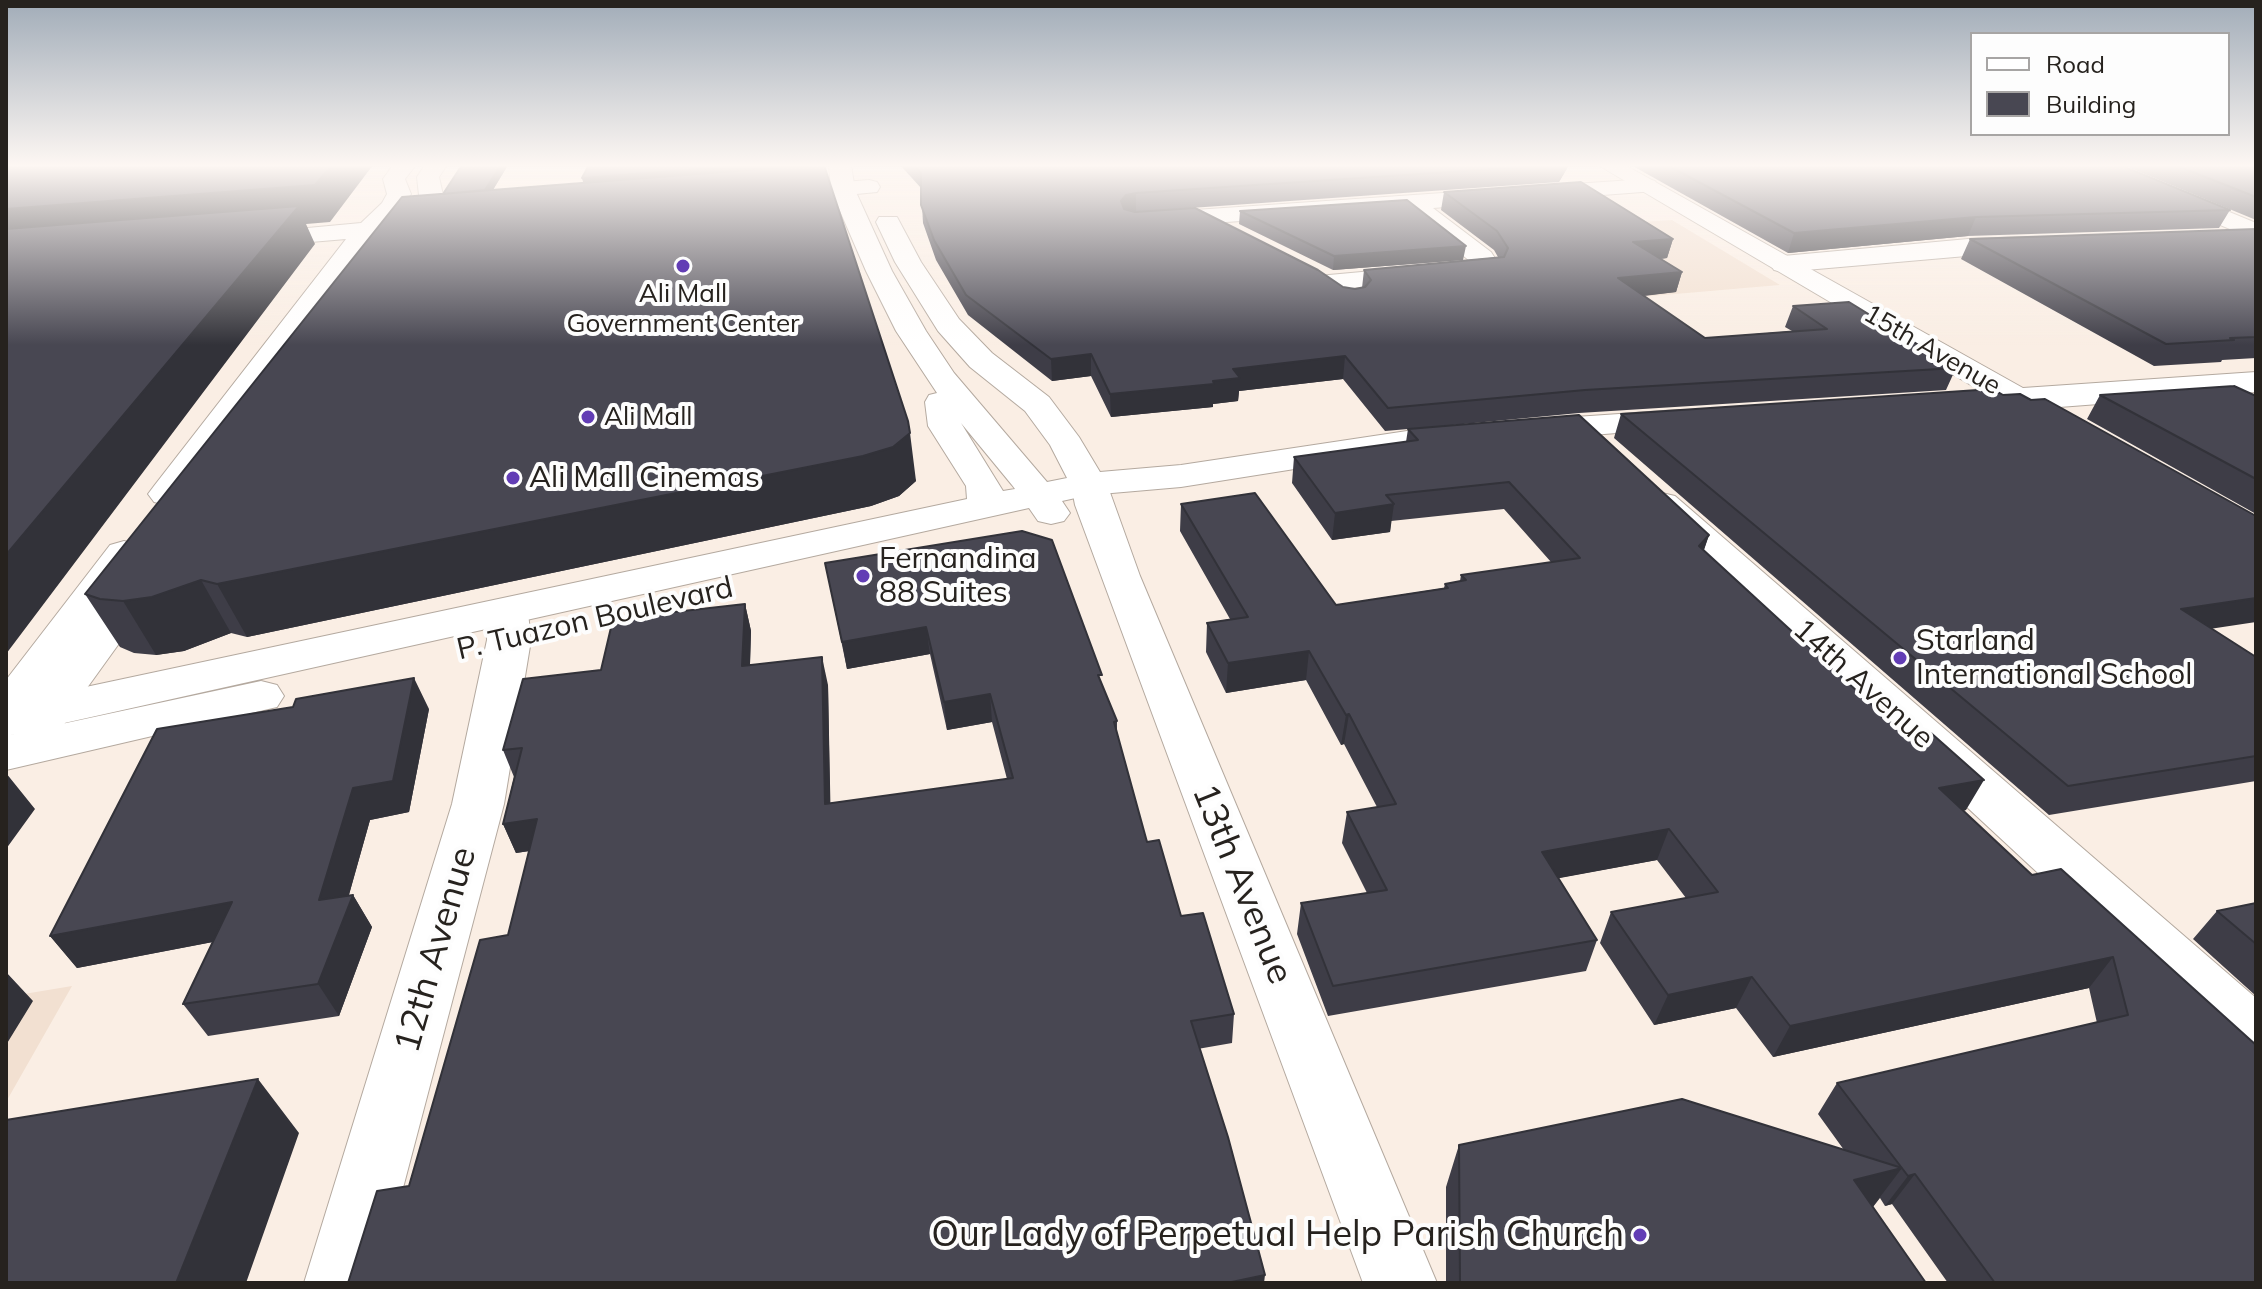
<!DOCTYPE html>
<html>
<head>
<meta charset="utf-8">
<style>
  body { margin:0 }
  #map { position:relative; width:2262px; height:1289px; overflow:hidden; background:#faeee4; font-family:Mulish,sans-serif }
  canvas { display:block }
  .frame { position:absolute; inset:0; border:8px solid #26221e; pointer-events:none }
  .legend { position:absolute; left:1970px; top:32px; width:260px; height:104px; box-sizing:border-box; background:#fdfdfd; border:2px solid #a7a5a4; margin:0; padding:10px 14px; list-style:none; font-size:24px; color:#26221e }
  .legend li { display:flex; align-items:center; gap:16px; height:40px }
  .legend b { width:40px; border:2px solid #a7a5a4 }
</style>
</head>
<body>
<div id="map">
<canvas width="2262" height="1289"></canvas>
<div class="frame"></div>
<ul class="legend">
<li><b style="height:10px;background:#fff"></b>Road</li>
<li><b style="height:22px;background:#484752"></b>Building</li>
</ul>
</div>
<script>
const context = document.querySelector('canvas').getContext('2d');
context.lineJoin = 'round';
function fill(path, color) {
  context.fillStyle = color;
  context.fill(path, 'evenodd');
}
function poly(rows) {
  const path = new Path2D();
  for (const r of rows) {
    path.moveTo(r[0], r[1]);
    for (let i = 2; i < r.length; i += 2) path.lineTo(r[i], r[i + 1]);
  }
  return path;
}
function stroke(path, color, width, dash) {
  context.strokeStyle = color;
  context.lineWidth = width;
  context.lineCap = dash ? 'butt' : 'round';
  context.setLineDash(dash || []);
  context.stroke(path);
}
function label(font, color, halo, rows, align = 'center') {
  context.font = font + ' Mulish,sans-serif';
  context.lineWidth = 8;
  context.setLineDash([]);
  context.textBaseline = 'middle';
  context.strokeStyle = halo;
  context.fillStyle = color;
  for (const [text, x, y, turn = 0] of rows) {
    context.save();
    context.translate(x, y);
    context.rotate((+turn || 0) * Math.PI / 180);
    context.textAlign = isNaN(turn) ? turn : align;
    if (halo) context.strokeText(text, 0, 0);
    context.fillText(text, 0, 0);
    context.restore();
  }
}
const built = poly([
  [1672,220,1780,285,1629,298,1534,229],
  [72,986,6,1102,6,997]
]);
const street = poly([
  [393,165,416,165,405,179,411,194,392,220,399,219,416,201,419,195,417,177,425,165,447,165,439,177,443,195,428,217,443,219,446,224,443,229,414,233,404,244,395,247,386,244,382,239,385,236,375,236,180,502,167,505,154,502,148,494,154,486,346,239,252,247,243,244,239,239,243,234,361,223,382,203,387,194,383,179,393,165],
  [2086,165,2116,165,2256,223,2256,240,2089,170,2086,165],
  [1647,179,1655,181,1658,186,1655,191,1433,208,1491,252,1502,269,1498,275,1328,290,1318,288,1314,282,1318,276,1471,262,1406,210,1151,227,1142,225,1139,220,1142,215,1151,213,1647,179],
  [869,180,877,182,880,187,877,192,794,200,786,198,782,193,786,188,794,186,869,180],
  [2026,237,2035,240,2039,245,2035,250,1783,272,1774,270,1770,264,1774,258,1783,256,1968,239,2026,237],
  [1089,473,1102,476,1107,484,1140,576,1437,1283,1363,1283,1075,505,1071,484,1076,476,1089,473],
  [1662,493,1675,496,2256,998,2256,1063,2234,1055,1649,512,1643,504,1649,496,1662,493],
  [124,541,138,545,144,553,131,572,143,569,158,572,164,581,69,713,51,758,34,763,17,758,10,746,17,726,6,729,6,680,110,545,124,541],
  [507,600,522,604,528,613,531,640,504,804,378,1283,304,1283,452,804,487,640,486,613,492,604,507,600]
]);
const secondary = poly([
  [829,165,851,165,855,190,892,271,926,331,954,373,1047,482,1067,478,1050,445,1025,411,970,367,938,331,895,262,876,222,879,217,897,217,921,262,959,319,992,353,1049,397,1079,437,1100,472,1181,465,1427,428,1467,425,1479,428,1484,435,1479,442,1467,445,1427,448,1181,487,1089,495,1062,501,1070,513,1064,521,1051,524,1038,521,1029,508,6,736,6,704,967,499,966,486,928,426,925,402,929,395,937,393,896,331,866,271,831,190,829,165],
  [961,423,1012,485,1015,489,1003,491,961,423],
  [1598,165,1625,165,2023,388,2256,372,2256,392,2020,410,1966,412,1954,409,1950,402,1954,395,1981,391,1598,165],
  [1678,410,1690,413,1695,420,1690,427,1531,440,1519,437,1514,430,1519,423,1531,420,1678,410],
  [261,681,277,685,284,696,277,707,6,770,6,736,261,681]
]);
const wall = poly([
  [462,165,508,165,493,190,584,183,582,178,589,165,795,165,916,481,899,496,871,506,247,637,231,633,184,651,156,655,134,653,120,647,85,594,443,194],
  [900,165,1569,165,1559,182,1134,212,1343,287,1355,289,1362,288,1364,270,1498,257,1494,250,1441,210,1444,192,1673,239,1667,258,1661,259,1682,272,1676,292,1644,296,1705,338,1792,331,1785,327,1793,306,1956,368,1946,390,1579,413,1432,427,1709,535,1704,550,1966,810,1963,811,2032,875,2256,1045,2256,1283,1948,1283,1892,1204,1885,1206,1880,1198,1873,1207,1926,1283,1446,1283,1446,1187,1459,1145,1844,1150,1818,1114,1837,1083,2097,1023,2089,988,1773,1057,1736,1008,1654,1025,1600,943,1611,912,1686,898,1657,860,1558,878,1597,940,1586,971,1328,1016,1297,934,1301,903,1367,893,1342,843,1347,812,1377,807,1344,744,1341,745,1306,680,1226,693,1206,652,1207,623,1230,619,1180,531,1181,504,1336,605,1444,588,1445,584,1460,581,1461,575,1551,562,1504,509,1391,521,1390,532,1332,540,1292,483,1294,457,1406,442,1408,429,1385,431,1343,379,1239,391,1238,401,1213,404,1213,407,1111,417,1091,376,1052,381,968,315,936,260,923,223,921,188],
  [1631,165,2120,165,2230,210,2219,228,1968,236,1788,253],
  [2123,165,2256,165,2256,220],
  [1240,211,1463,260,1333,270,1239,224],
  [2256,229,2256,358,2222,360,2221,362,2154,366,1961,259,1970,239],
  [2100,395,2256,396,2256,514,2087,419],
  [1621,414,2212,629,2256,657,2256,781,2049,815,1614,438],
  [825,563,1102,686,1117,721,1117,733,1147,842,1181,916,1234,1014,1232,1043,409,1186,508,935,529,851,516,853,503,824,514,777,503,750,601,670,745,604,751,631,750,665,828,685,830,803,1007,779,992,722,947,730,930,654,847,669],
  [429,709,409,812,370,820,349,895,353,895,372,927,339,1016,208,1036,183,1004,213,942,77,968,50,936],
  [2256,903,2256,996,2193,939,2217,911]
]);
const shadedWall = poly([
  [332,165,373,165,330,222,306,224,315,244,6,654,6,209],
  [501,165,508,165,481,209,439,212],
  [753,165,795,165,794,183,588,200,582,178],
  [1562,165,1569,165,1559,182],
  [1136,193,1136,211,1126,213,1121,201,1126,195],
  [1976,217,1968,236,1788,253,1794,233],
  [1673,239,1667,258,1628,262,1633,242],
  [1466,246,1463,260,1333,270,1334,256],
  [1682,272,1676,292,1613,299,1618,278],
  [1091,354,1091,376,1052,381,1051,359],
  [1345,356,1343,379,1239,391,1238,401,1213,404,1213,407,1111,417,1110,394,1213,381,1233,369],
  [910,433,916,481,899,496,871,506,247,637,217,584],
  [1394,504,1390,532,1332,540,1335,513],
  [1709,535,1699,563,1699,546],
  [201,580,231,633,184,651,156,655,123,601],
  [2256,598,2256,622,2163,636,2181,609],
  [745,604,751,631,749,694,742,666],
  [926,627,930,654,847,669,842,642],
  [1309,651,1306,680,1226,693,1228,663],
  [822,657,828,685,831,833,825,804],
  [414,678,429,709,409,812,370,820,340,926,353,895,372,927,339,1016,318,984,319,900,353,788],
  [990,694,992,722,947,730,944,702],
  [1349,714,1344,744,1341,745,1346,715],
  [6,773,35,809,6,849],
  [1984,780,1966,810,1922,818,1939,788],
  [537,819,550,848,516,853,503,824],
  [1669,829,1657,860,1533,883,1542,852],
  [232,902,254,934,77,968,50,936],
  [2113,957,2089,988,1773,1057,1790,1026],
  [6,972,33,1001,6,1045],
  [1752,977,1736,1008,1654,1025,1668,995],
  [258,1079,299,1133,246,1283,176,1283],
  [1902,1168,1871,1209,1854,1180],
  [1915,1174,1892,1204,1885,1206,1908,1176],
  [1265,1275,1264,1283,1227,1283]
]);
const building = poly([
  [12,165,332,165,315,185,6,209,6,169,12,165],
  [462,165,501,165,485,190,443,194,462,165],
  [589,165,753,165,582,178,589,165],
  [813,165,824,165,908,421,910,433,893,447,863,456,217,584,201,580,152,597,123,601,100,599,85,594,402,197,813,165],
  [914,165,1554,165,1136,193,1126,195,1121,201,1124,209,1135,212,1195,208,1318,270,1343,287,1355,289,1365,287,1371,280,1364,270,1504,257,1508,248,1497,231,1444,192,1581,182,1673,239,1633,242,1682,272,1618,278,1705,338,1827,329,1793,306,1849,302,1956,368,1585,390,1388,408,1345,356,1233,369,1240,378,1213,381,1214,384,1110,394,1091,354,1051,359,966,295,934,240,921,205,921,173,914,165],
  [1667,165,2120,165,2230,210,1976,217,1794,233,1667,165],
  [2175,165,2256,165,2256,197,2175,165],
  [1407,200,1466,246,1334,256,1240,211,1407,200],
  [299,206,6,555,6,229,299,206],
  [2256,229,2256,337,2230,338,2234,340,2166,344,1970,239,2256,229],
  [2234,386,2256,396,2256,479,2100,395,2234,386],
  [1993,389,2003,395,2020,394,2031,400,2045,399,2256,516,2256,598,2181,609,2256,657,2256,756,2068,786,1621,414,1993,389],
  [1579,415,1709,535,1699,546,1907,737,1931,733,1984,780,1939,788,2032,875,2061,869,2256,1045,2256,1283,1995,1283,1915,1174,1908,1176,1837,1083,2128,1015,2113,957,1790,1026,1752,977,1668,995,1611,912,1718,892,1669,829,1542,852,1597,940,1333,986,1301,903,1387,890,1347,812,1396,804,1349,714,1346,715,1309,651,1228,663,1207,623,1248,617,1181,504,1255,493,1336,605,1448,588,1445,584,1466,580,1461,575,1580,558,1509,482,1386,495,1394,504,1335,513,1294,457,1418,440,1408,429,1579,415],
  [1022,531,1052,540,1102,675,1098,675,1117,721,1114,722,1147,842,1159,840,1181,916,1203,913,1234,1014,1191,1021,1228,1137,1265,1275,1227,1283,348,1283,377,1191,409,1186,480,940,508,935,537,819,503,824,522,748,503,750,523,679,601,670,613,619,745,604,742,666,822,657,825,804,1013,778,990,694,944,702,926,627,842,642,825,563,1022,531],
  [414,678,393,781,353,788,319,900,353,895,318,984,183,1004,232,902,50,936,157,729,293,707,296,699,414,678],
  [2256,903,2256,944,2217,911,2256,903],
  [258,1079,176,1283,6,1283,6,1120,258,1079],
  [1682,1099,1902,1168,1854,1180,1926,1283,1460,1283,1459,1145,1682,1099]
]);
const markers = [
  [683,266,8,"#623db5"],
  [588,417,8,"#623db5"],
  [513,478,8,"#623db5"],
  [863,576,8,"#623db5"],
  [1900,658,8,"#623db5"],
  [1640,1235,8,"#623db5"]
];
const farPoinames = [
  ["Ali Mall",683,294],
  ["Government Center",683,324],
  ["Ali Mall",604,417,"left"]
];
const farStreetnames = [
  ["15th Avenue",1932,350,30]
];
const poiNames = [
  ["Ali Mall Cinemas",529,478],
  ["Fernandina",879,559],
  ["88 Suites",879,593],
  ["Starland",1916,641],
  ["International School",1916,675]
];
const streetNames = [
  ["P. Tuazon Boulevard",595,619,-13],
  ["14th Avenue",1863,684,42]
];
const nearStreetnames = [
  ["13th Avenue",1242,884,68],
  ["12th Avenue",436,950,-74]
];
const nearPoinames = [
  ["Our Lady of Perpetual Help Parish Church",1624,1235]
];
fill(built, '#f2e0d1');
stroke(street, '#b4a99f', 2);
stroke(secondary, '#b4a99f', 2);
fill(street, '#fff');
fill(secondary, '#fff');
fill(wall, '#3e3d47');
fill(shadedWall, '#323239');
fill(building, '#484752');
stroke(building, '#323239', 2);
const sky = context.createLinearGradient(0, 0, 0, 345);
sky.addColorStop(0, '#a1acb8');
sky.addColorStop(0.48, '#fdf7f3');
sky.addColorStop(1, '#fdf7f300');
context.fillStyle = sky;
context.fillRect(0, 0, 2262, 345);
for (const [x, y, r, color] of markers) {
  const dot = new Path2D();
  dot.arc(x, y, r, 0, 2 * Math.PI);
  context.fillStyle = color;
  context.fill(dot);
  stroke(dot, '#fdfdfd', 3);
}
label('26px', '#26221e', '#fdfdfd', farPoinames);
label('26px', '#26221e', '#fdfdfd', farStreetnames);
label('30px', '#26221e', '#fdfdfd', poiNames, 'left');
label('30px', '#26221e', '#fdfdfd', streetNames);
label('36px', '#26221e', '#fdfdfd', nearStreetnames);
label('36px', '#26221e', '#fdfdfd', nearPoinames, 'right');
</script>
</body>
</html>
